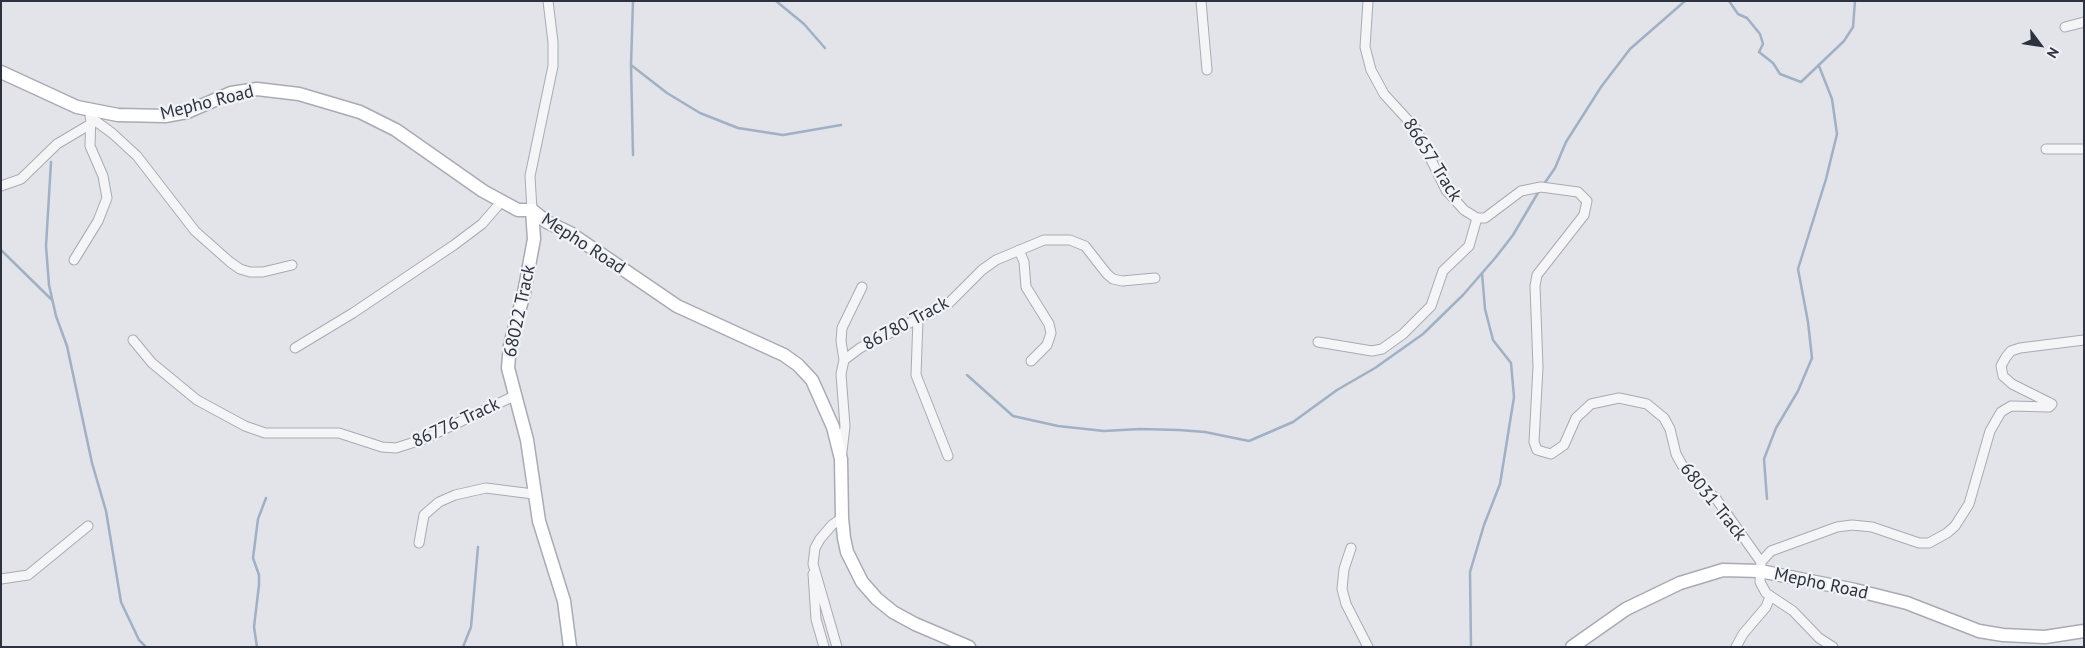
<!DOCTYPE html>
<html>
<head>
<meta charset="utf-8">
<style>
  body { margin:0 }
  #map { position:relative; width:2085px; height:648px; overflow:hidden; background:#e2e4e9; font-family:"PT Sans",sans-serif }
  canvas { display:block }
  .frame { position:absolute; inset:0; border:2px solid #2c323f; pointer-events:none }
  .north { position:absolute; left:2015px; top:20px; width:50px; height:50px; -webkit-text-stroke:4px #f2f3f7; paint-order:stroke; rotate:121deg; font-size:14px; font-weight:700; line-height:20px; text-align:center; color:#2c323f }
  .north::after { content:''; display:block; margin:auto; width:18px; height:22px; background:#2c323f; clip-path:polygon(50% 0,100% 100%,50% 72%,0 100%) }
</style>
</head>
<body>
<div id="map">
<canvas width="2085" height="648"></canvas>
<div class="frame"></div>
<div class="north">N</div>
</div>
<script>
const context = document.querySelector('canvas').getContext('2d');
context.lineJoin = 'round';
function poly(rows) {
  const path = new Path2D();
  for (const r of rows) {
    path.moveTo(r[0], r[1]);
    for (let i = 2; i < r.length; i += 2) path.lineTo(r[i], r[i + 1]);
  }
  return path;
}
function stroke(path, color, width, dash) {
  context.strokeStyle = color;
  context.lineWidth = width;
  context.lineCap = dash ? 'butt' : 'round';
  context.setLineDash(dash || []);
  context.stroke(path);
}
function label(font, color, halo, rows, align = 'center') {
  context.font = font + ' "PT Sans",sans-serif';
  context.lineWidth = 4.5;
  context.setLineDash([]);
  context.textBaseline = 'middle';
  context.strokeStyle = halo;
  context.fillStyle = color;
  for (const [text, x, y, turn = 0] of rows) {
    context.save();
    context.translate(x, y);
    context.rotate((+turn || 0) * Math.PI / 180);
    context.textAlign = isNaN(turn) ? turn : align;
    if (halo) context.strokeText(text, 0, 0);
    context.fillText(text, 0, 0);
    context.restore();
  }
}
const stream = poly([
  [633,1,631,65,633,155],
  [776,1,804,24,825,48],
  [1729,1,1738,14,1747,18,1760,34,1763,44,1759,52,1773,63,1780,74,1801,82,1844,41,1853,27,1855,1],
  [631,65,667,93,700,113,738,128,783,135,841,125],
  [51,162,46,246,49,285,56,316,67,346,92,463,106,511,121,602,139,640,146,647],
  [1544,184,1555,168,1566,142,1601,87,1630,49,1685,1],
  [1,250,52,300],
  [967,375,1013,416,1058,426,1104,431,1140,429,1179,430,1205,432,1249,441,1293,422,1337,390,1375,368,1423,334,1463,295,1496,257,1513,235,1539,191],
  [1767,499,1764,459,1776,428,1798,391,1812,358,1808,322,1798,269,1826,179,1837,134,1832,99,1819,66],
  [257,647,254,627,259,585,259,575,253,558,258,519,266,498],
  [463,647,471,627,478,547],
  [1471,647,1470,572,1484,525,1500,484,1514,397,1511,363,1493,340,1485,309,1482,273]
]);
const street = poly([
  [1201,1,1207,70],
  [1368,1,1365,47,1371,70,1384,94,1416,129,1446,190,1464,210,1477,218,1485,218,1521,191,1541,187,1578,192,1587,201,1584,215,1537,275,1535,286,1538,367,1534,442,1537,450,1551,454,1564,445,1576,418,1591,404,1619,398,1647,404,1664,418,1670,429,1676,454,1682,465,1717,500,1761,562,1760,582,1766,593,1793,611,1819,638,1833,647],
  [2065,27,2084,22],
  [90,117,112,133,137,156,195,231,230,262,240,269,250,272,263,272,292,265],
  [2046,149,2084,149],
  [1,186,21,179,57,144,89,125],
  [532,210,530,176,553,66,553,42,548,1],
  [1019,250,1024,262,1026,287,1049,324,1051,333,1047,345,1031,361],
  [74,260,98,221,107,198,103,176,90,146,91,113],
  [918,319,916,375,948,456],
  [133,340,152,363,197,400,245,426,265,433,339,433,382,447,396,448,424,439,514,396],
  [1318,342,1372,351,1382,349,1403,334,1431,306,1443,271,1469,246,1477,218],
  [295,348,353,313,454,245,482,224,501,202],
  [844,360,841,341,842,328,862,287],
  [842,452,845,426,841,374,844,360,860,348,949,303,982,270,996,260,1044,240,1070,240,1085,246,1107,274,1113,279,1122,281,1155,278],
  [419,543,424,515,439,502,455,495,486,488,533,494],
  [1351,548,1344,569,1342,589,1346,604,1368,647],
  [1761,562,1771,551,1837,527,1852,525,1872,527,1919,543,1929,543,1947,533,1955,526,1969,504,1990,431,2001,412,2011,406,2049,407,2052,404,2012,384,2003,376,2001,366,2006,357,2011,351,2020,348,2084,340],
  [813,574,816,619,824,647],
  [1,579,28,575,88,526],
  [837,647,813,564,815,548,820,539,832,525,842,518],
  [1736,647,1743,634,1766,607,1770,597]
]);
const secondary = poly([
  [1,72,77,107,118,115,165,116,187,112,231,93,257,89,299,94,360,112,396,130,483,191,518,210,532,210,547,222,570,233,677,306,784,355,798,365,812,380,833,427,841,459,842,518,844,538,847,552,862,582,877,599,893,612,915,624,969,647],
  [532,210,534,239,524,293,510,345,508,368,527,440,539,521,564,601,570,647],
  [1572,647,1626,609,1680,583,1723,570,1760,571,1855,590,1907,603,1979,631,2003,635,2045,637,2084,631]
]);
const streetNames = [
  ["Mepho Road",207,103,-14],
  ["86657 Track",1432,160,58],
  ["Mepho Road",583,244,33],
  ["68022 Track",520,311,-78],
  ["86780 Track",906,324,-28],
  ["86776 Track",456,423,-25],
  ["68031 Track",1713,502,51],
  ["Mepho Road",1821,584,12]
];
stroke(stream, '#a1b0c5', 2.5);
stroke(street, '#a8abb3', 11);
stroke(secondary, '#a8abb3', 15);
stroke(street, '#f5f5f8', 9);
stroke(secondary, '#fff', 12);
label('18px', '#2c323f', '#f2f3f7', streetNames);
</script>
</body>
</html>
